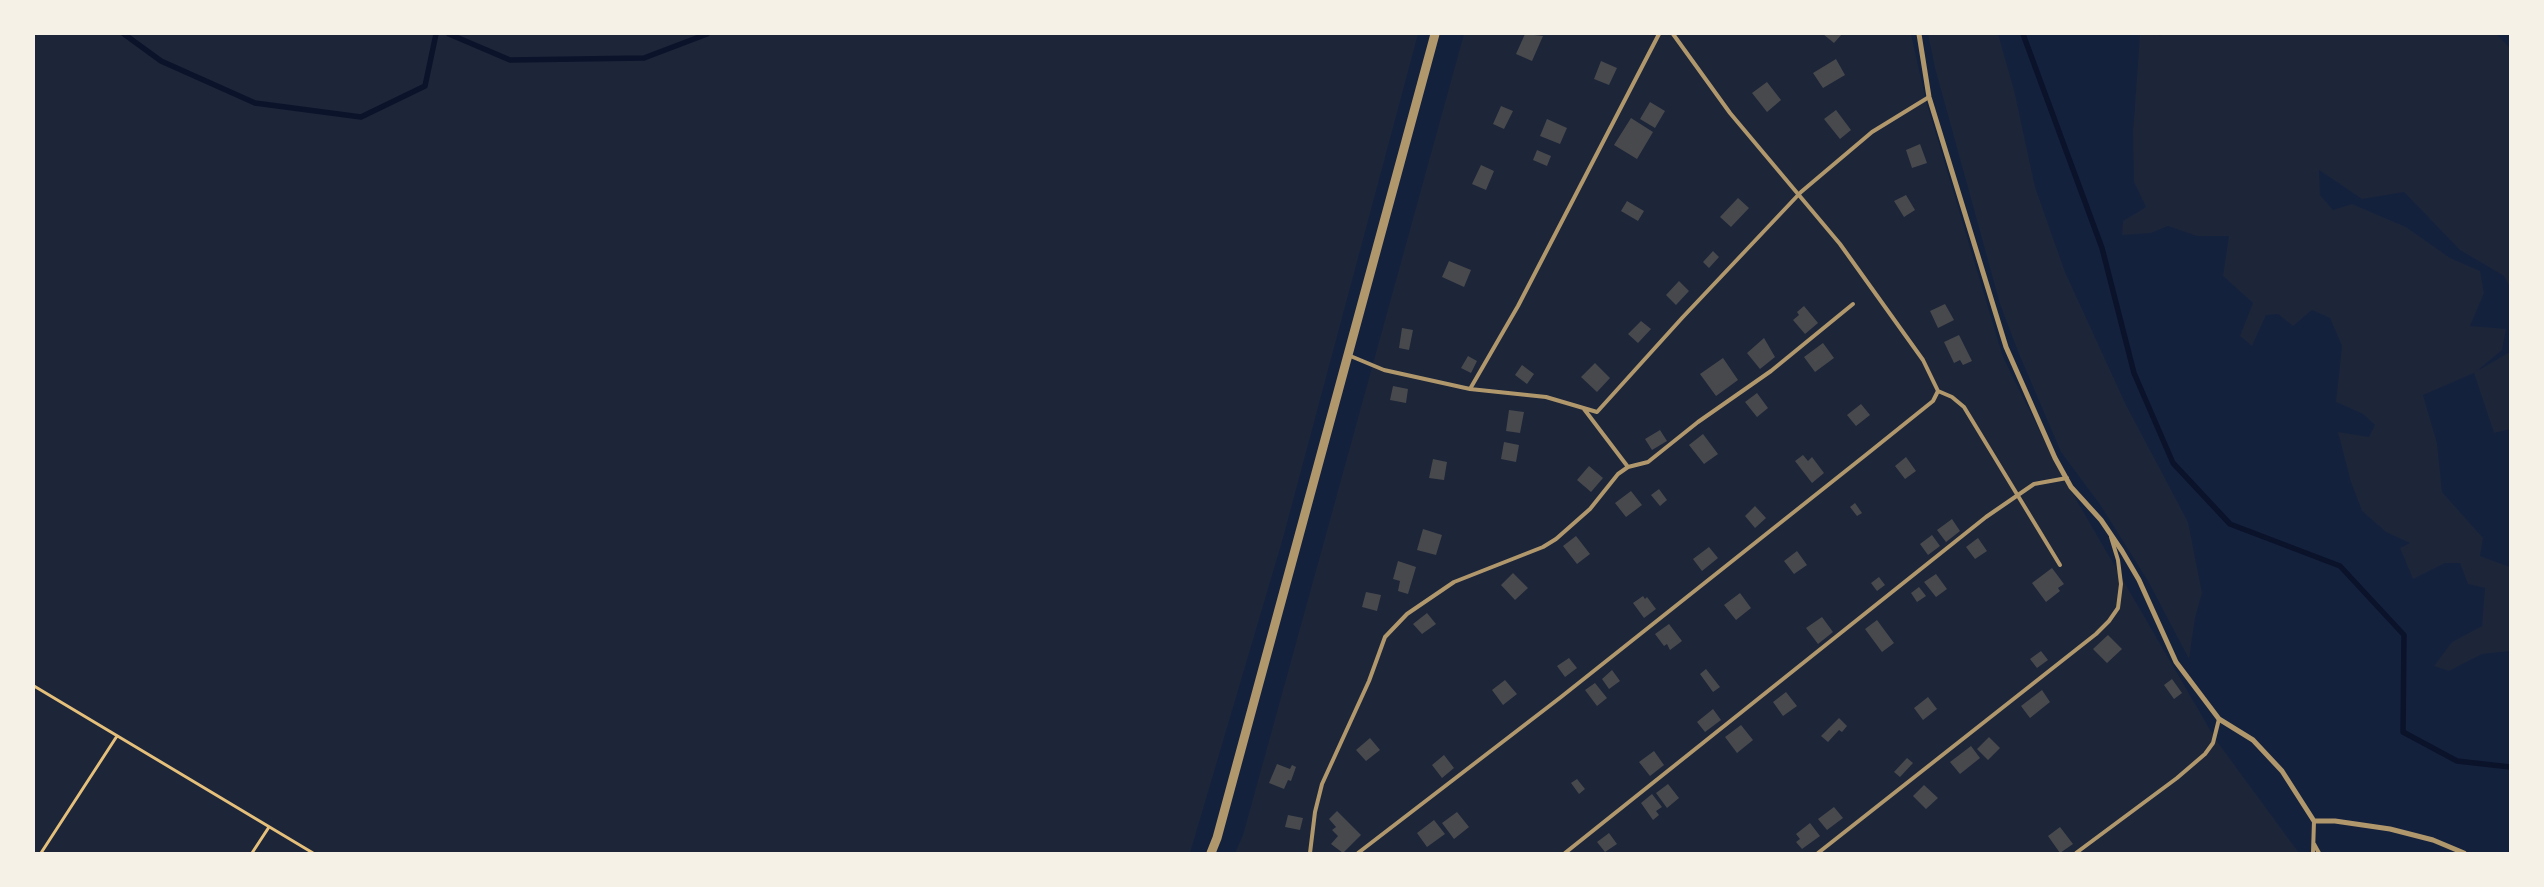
<!DOCTYPE html>
<html>
<head>
<meta charset="utf-8">
<style>
  body { margin:0 }
  #map { position:relative; width:2544px; height:887px; overflow:hidden; background:#14213d; font-family:"PT Serif",serif }
  canvas { display:block }
  .frame { position:absolute; inset:0; border:35px solid #f6f1e7; pointer-events:none }
</style>
</head>
<body>
<div id="map">
<canvas width="2544" height="887"></canvas>
<div class="frame"></div>
</div>
<script>
const context = document.querySelector('canvas').getContext('2d');
context.lineJoin = 'round';
function fill(path, color) {
  context.fillStyle = color;
  context.fill(path, 'evenodd');
}
function poly(rows) {
  const path = new Path2D();
  for (const r of rows) {
    path.moveTo(r[0], r[1]);
    for (let i = 2; i < r.length; i += 2) path.lineTo(r[i], r[i + 1]);
  }
  return path;
}
function stroke(path, color, width, dash) {
  context.strokeStyle = color;
  context.lineWidth = width;
  context.lineCap = dash ? 'butt' : 'round';
  context.setLineDash(dash || []);
  context.stroke(path);
}
const green = poly([
  [34,34,1418,34,1283,538,1190,853,34,853],
  [1464,34,1911,34,1926,101,2003,357,2059,470,2216,740,2299,853,1235,853,1243,835],
  [1928,34,1998,34,2014,90,2035,187,2065,272,2126,405,2188,522,2202,593,2195,618,2189,659,2148,581,2101,506,2061,452,2019,354,2000,304,1935,68],
  [2140,34,2157,34,2160,36,2162,34,2496,34,2510,48,2510,287,2504,276,2460,250,2404,192,2362,199,2319,170,2320,195,2333,210,2352,204,2406,227,2450,258,2480,271,2484,293,2470,326,2506,329,2502,350,2477,371,2510,352,2510,429,2494,433,2474,373,2423,395,2437,443,2442,492,2483,538,2480,556,2510,567,2510,651,2482,654,2449,671,2434,666,2452,642,2482,626,2485,588,2468,584,2460,563,2445,563,2413,579,2400,548,2410,543,2386,532,2362,511,2351,482,2338,432,2369,437,2375,425,2363,414,2336,402,2342,346,2330,318,2312,310,2293,326,2278,314,2266,315,2252,346,2240,336,2253,303,2223,276,2229,236,2197,236,2168,226,2151,233,2122,235,2123,221,2146,207,2134,182,2133,133]
]);
const stream = poly([
  [124,34,161,61,255,103,361,117,425,86,436,34],
  [449,34,510,60,644,58,707,34],
  [2023,34,2102,248,2134,373,2173,463,2230,524,2340,566,2404,635,2403,732,2457,761,2510,767]
]);
const building = poly([
  [1525,34,1543,36,1532,61,1516,54],
  [1823,34,1842,34,1834,43],
  [1836,59,1845,75,1823,88,1813,73],
  [1601,61,1617,68,1609,85,1594,79],
  [1767,82,1781,100,1767,112,1752,93],
  [1650,102,1665,111,1655,128,1640,119],
  [1501,106,1513,111,1504,129,1493,124],
  [1836,110,1851,130,1840,139,1824,119],
  [1631,118,1653,132,1637,159,1614,145],
  [1547,119,1567,128,1560,144,1540,136],
  [1920,144,1927,163,1912,168,1906,150],
  [1537,150,1551,156,1547,166,1533,160],
  [1481,165,1494,171,1486,190,1472,184],
  [1906,195,1915,210,1904,217,1894,201],
  [1738,198,1749,208,1731,227,1720,217],
  [1627,201,1644,211,1638,221,1621,211],
  [1713,251,1719,257,1709,268,1703,262],
  [1449,261,1471,270,1464,287,1442,277],
  [1679,281,1689,291,1676,305,1666,295],
  [1945,304,1954,320,1938,328,1930,311],
  [1804,306,1818,323,1805,334,1793,320,1799,315,1797,312],
  [1641,321,1651,329,1638,343,1628,334],
  [1402,328,1413,330,1409,350,1399,348],
  [1959,335,1972,361,1963,365,1960,360,1954,363,1944,342],
  [1764,338,1775,357,1760,369,1747,353],
  [1823,343,1834,358,1815,372,1804,357],
  [1468,356,1477,361,1471,373,1461,368],
  [1723,358,1738,380,1716,396,1700,374],
  [1595,363,1610,378,1597,392,1581,377],
  [1522,365,1534,374,1527,384,1515,375],
  [1393,386,1408,389,1406,403,1390,400],
  [1757,393,1768,408,1757,417,1745,402],
  [1861,404,1870,415,1856,426,1847,415],
  [1509,410,1524,412,1520,433,1506,431],
  [1660,430,1667,441,1652,450,1645,439],
  [1703,434,1718,454,1704,464,1689,445],
  [1504,442,1519,445,1516,462,1501,459],
  [1803,455,1808,461,1812,457,1824,473,1812,483,1795,461],
  [1906,457,1916,471,1905,479,1895,466],
  [1433,459,1447,462,1444,480,1429,478],
  [1589,466,1603,478,1591,492,1577,480],
  [1659,489,1667,500,1660,506,1651,495],
  [1631,491,1642,505,1626,517,1615,503],
  [1855,503,1862,513,1857,516,1850,507],
  [1755,506,1766,518,1755,528,1745,516],
  [1952,519,1960,531,1946,542,1937,530],
  [1423,529,1442,535,1436,555,1417,550],
  [1932,535,1940,546,1928,555,1920,544],
  [1576,536,1590,554,1577,564,1563,546],
  [1978,538,1987,551,1975,559,1966,547],
  [1709,547,1718,558,1702,571,1693,559],
  [1797,551,1807,565,1794,574,1784,561],
  [1398,561,1416,567,1408,594,1398,591,1400,581,1393,579],
  [2052,568,2064,584,2058,588,2060,591,2046,602,2032,583],
  [1513,573,1528,588,1515,600,1501,585],
  [1936,574,1947,589,1936,597,1924,582],
  [1879,577,1885,585,1877,591,1871,583],
  [1919,587,1926,596,1917,602,1911,593],
  [1366,592,1381,595,1377,611,1362,607],
  [1740,593,1751,608,1736,620,1724,605],
  [1643,596,1645,599,1647,597,1656,609,1644,618,1633,603],
  [1427,613,1436,624,1422,634,1413,624],
  [1822,617,1833,632,1818,644,1806,628],
  [1877,620,1894,643,1882,652,1865,629],
  [1669,624,1682,641,1670,650,1667,644,1664,646,1655,634],
  [2108,635,2122,649,2107,663,2093,649],
  [2041,651,2048,660,2037,668,2030,659],
  [1569,658,1577,668,1565,677,1557,666],
  [1706,669,1720,687,1713,692,1700,674],
  [1612,670,1620,681,1609,689,1602,679],
  [2172,679,2182,693,2174,699,2164,685],
  [1505,680,1517,694,1503,705,1492,690],
  [1595,683,1607,698,1597,706,1585,690],
  [2042,690,2050,702,2030,718,2021,706],
  [1786,692,1797,706,1783,716,1773,702],
  [1928,697,1937,709,1923,720,1914,708],
  [1713,709,1721,720,1705,732,1697,722],
  [1839,718,1847,726,1842,732,1839,730,1828,742,1821,736],
  [1741,725,1753,740,1737,753,1725,737],
  [1989,737,2000,748,1988,760,1977,749],
  [1370,738,1380,750,1366,761,1356,750],
  [1971,746,1980,758,1960,774,1950,762],
  [1654,751,1664,765,1650,776,1639,762],
  [1444,755,1454,768,1442,778,1432,765],
  [1907,758,1913,763,1900,777,1894,772],
  [1277,764,1290,769,1292,765,1296,767,1291,781,1288,780,1284,789,1269,783],
  [1577,779,1585,789,1579,794,1571,783],
  [1668,784,1679,798,1667,808,1656,793],
  [1924,785,1938,798,1926,809,1913,796],
  [1652,794,1662,807,1656,811,1659,815,1653,820,1641,803],
  [1834,807,1843,818,1827,830,1818,819],
  [1337,811,1361,835,1343,853,1331,844,1338,836,1332,830,1336,827,1329,819],
  [1457,812,1469,827,1454,839,1442,823],
  [1288,815,1303,818,1300,830,1285,827],
  [1434,820,1445,834,1427,847,1417,833],
  [1810,823,1820,836,1802,849,1796,842,1800,839,1796,834],
  [2060,827,2073,844,2060,853,2048,836],
  [1609,833,1617,844,1605,852,1597,842]
]);
const path = poly([
  [34,686,313,853],
  [41,853,117,736],
  [252,853,269,827]
]);
const service = poly([
  [1673,34,1730,113,1840,244,1923,360,1938,391,1952,397,1964,407,2060,565],
  [1348,355,1384,370,1470,389,1518,306,1659,34],
  [1470,389,1546,397,1597,412,1682,318,1801,192,1872,132,1929,97],
  [1584,409,1628,467,1648,462,1698,422,1771,371,1853,304],
  [2314,844,2319,853],
  [1310,853,1315,812,1322,784,1369,681,1385,637,1407,614,1454,582,1543,547,1556,539,1590,509,1618,474,1628,467],
  [1358,853,1561,697,1867,454,1933,401,1938,391],
  [1565,853,1986,517,2034,484,2067,478],
  [1818,853,2096,634,2109,621,2118,608,2121,584,2118,560,2111,537],
  [2076,853,2177,778,2205,754,2213,743,2219,719],
  [2313,853,2314,821]
]);
const minor = poly([
  [1919,34,1929,97,2006,347,2055,458,2071,487,2101,520,2122,551,2139,580,2176,662,2219,719,2253,740,2282,771,2314,821,2335,821,2390,829,2433,840,2464,853]
]);
const tertiary = poly([
  [1211,853,1217,838,1435,34]
]);
fill(green, '#1d2539');
stroke(stream, '#0b132b', 5.5);
fill(building, '#48494c');
stroke(path, '#e5c07b', 3);
stroke(service, '#b1986c', 4);
stroke(minor, '#b1986c', 5);
stroke(tertiary, '#b1986c', 9);
</script>
</body>
</html>
